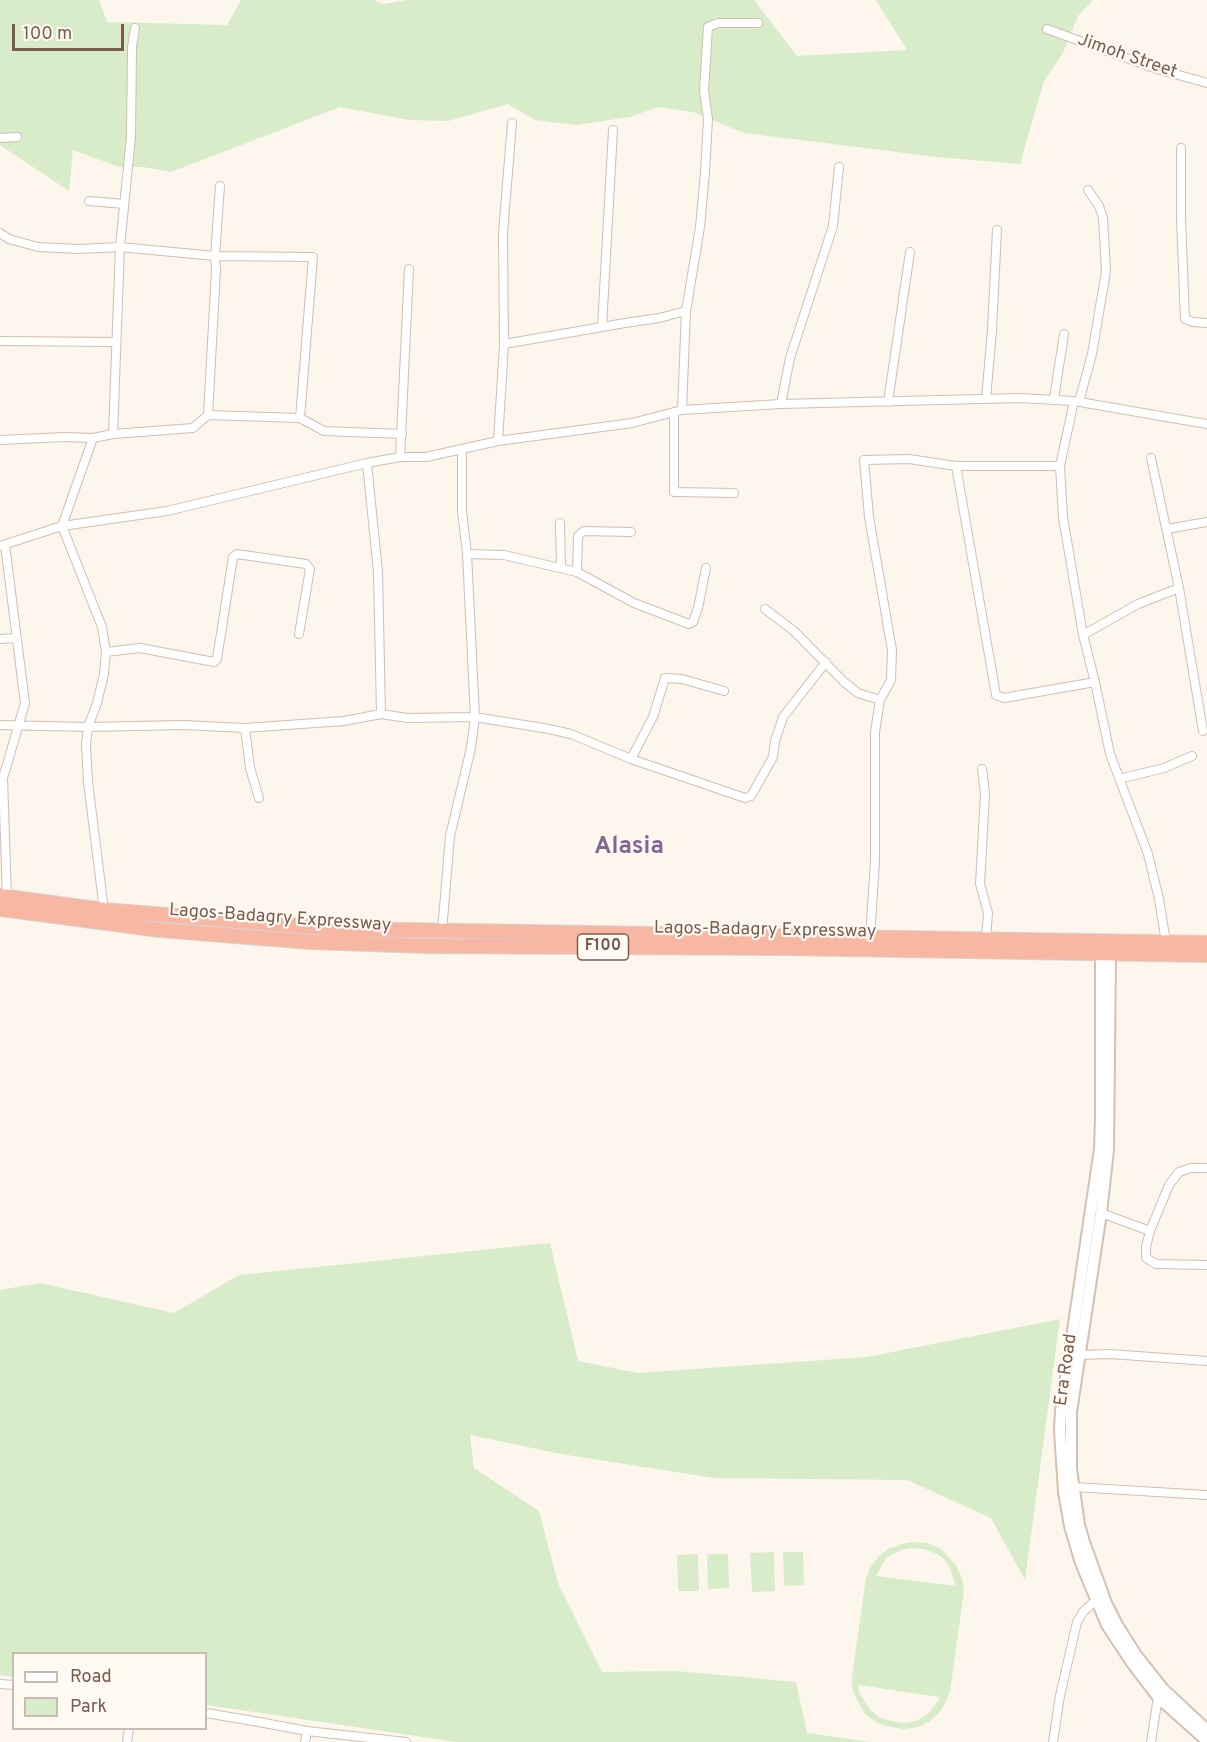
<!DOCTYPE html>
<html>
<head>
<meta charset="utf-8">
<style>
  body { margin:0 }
  #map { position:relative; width:1207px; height:1742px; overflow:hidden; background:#fdf6ec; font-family:Overpass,sans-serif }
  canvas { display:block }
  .legend { position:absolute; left:12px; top:1652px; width:195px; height:78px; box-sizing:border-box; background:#fffaf3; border:2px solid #cabbb1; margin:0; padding:8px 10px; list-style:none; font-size:18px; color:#7a5c4d }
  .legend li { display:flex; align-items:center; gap:12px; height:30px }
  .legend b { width:30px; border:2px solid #cabbb1 }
  .scale { position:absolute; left:12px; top:24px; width:112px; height:27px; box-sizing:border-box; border:3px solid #7a5c4d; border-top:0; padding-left:8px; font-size:18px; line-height:21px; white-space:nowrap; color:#7a5c4d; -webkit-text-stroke:4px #fffaf3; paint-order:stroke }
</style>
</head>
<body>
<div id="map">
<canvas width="1207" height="1742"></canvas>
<ul class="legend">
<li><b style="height:8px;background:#fff"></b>Road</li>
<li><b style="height:16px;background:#d8ecc9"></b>Park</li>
</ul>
<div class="scale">100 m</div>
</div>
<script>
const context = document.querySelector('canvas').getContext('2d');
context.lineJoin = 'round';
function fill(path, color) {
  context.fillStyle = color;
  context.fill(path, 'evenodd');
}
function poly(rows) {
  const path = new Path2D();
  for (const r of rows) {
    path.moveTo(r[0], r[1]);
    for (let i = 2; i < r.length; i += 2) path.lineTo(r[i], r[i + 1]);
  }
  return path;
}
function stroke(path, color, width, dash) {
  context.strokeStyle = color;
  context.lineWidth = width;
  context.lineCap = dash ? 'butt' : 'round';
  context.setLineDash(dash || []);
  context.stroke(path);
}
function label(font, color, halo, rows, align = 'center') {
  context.font = font + ' Overpass,sans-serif';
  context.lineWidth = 4.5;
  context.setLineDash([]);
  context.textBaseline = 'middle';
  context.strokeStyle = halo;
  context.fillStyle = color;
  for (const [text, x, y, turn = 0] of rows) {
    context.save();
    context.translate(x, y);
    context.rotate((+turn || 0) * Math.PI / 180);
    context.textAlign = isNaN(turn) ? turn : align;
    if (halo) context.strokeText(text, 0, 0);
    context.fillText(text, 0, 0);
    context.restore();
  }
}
const green = poly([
  [0,0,99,0,107,22,227,25,241,0,373,0,384,4,406,0,754,0,797,56,907,50,876,0,1093,0,1078,16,1063,53,1044,81,1020,164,937,157,744,133,693,112,658,107,630,117,576,125,535,120,508,104,448,121,409,120,340,107,171,172,143,167,119,167,73,150,69,191,0,145],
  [550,1243,578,1361,638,1373,867,1357,1060,1319,1025,1580,991,1518,907,1480,714,1478,561,1454,470,1435,474,1468,539,1511,558,1583,602,1672,676,1671,796,1682,807,1733,871,1742,457,1742,206,1705,206,1654,14,1654,13,1677,0,1675,0,1290,40,1283,174,1313,239,1275],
  [913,1542,927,1543,941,1549,956,1565,962,1578,964,1590,950,1692,947,1699,940,1712,930,1721,919,1727,903,1729,886,1726,874,1721,865,1714,855,1696,852,1687,852,1677,866,1578,871,1566,879,1556,888,1549,901,1544],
  [912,1548,924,1549,935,1553,944,1559,950,1568,956,1586,876,1576,887,1557,901,1550],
  [858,1685,940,1697,940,1698,928,1714,916,1721,904,1723,891,1721,879,1717,870,1710,859,1692],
  [774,1552,775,1591,752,1592,750,1553],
  [783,1552,803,1552,804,1585,784,1586],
  [698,1554,699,1591,678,1591,677,1555],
  [707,1554,728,1554,729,1588,708,1589]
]);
const street = poly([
  [1047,29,1157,69,1207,83],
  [0,138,17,137],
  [1181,148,1181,218,1185,319,1193,322,1207,323],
  [89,201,124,204],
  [0,233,9,239,38,247,79,249,120,247,215,256,313,257,300,418],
  [602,327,613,130],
  [0,341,115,342],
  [504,344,625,323,659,318,686,311],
  [986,399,992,330,997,230],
  [1054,399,1064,334],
  [1074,401,1060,466,1063,517,1083,635,1095,682,1110,754,1148,854,1159,899,1166,942],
  [888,402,910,252],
  [1079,402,1092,354,1106,271,1103,218,1099,206,1088,190],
  [781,404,790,358,833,226,839,167],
  [682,410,686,311,700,227,705,172,708,119,704,91,708,27,718,23,758,23],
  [674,412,674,492,734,493],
  [208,415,216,270,215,256,220,186],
  [113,434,120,247,131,136,132,47,135,28],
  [93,438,62,526,102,627,106,652,104,674,97,703,88,727,86,745,88,782,104,910],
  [0,440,65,437,93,438,113,434,193,428,208,415,300,418,324,431,402,434],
  [498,441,504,344,503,233,512,123],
  [400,457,409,269],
  [1151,458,1179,588,1203,731],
  [367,463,378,572,381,714],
  [956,466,996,695,1004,698,1095,682],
  [560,523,561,568],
  [1167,529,1207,522],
  [5,545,25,703,3,778,7,898],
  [0,546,62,526,167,511,367,463,400,457,426,457,498,441,632,423,682,410,781,404,1020,398,1074,401,1207,424],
  [467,554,504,555,577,572,634,603,689,624,693,622,698,608,706,568],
  [577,572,578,536,581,533,584,531,631,532],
  [765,609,794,631,844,682,858,693,880,700],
  [1083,635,1138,604,1179,588],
  [0,639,16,638],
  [106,652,140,648,214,662,217,659,233,557,237,554,306,564,310,569,299,634],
  [0,725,88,727,183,725,245,728,344,721,381,714,407,718,475,717,549,729,571,734,631,759,745,798,751,796,773,757,775,741,783,717,826,662],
  [245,728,250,768,259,798],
  [631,759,653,717,665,678,682,679,724,691],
  [982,769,985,794,980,884,988,913,986,939],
  [1119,779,1164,768,1192,756],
  [442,931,450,836,471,748,475,717,467,554,462,511,462,449],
  [870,937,875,861,875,732,880,700,891,680,892,650,869,517,864,460,909,459,956,466,1060,466],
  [1207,1168,1191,1168,1179,1172,1169,1185,1150,1231,1146,1247,1146,1258,1156,1264,1207,1265],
  [1101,1213,1150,1231],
  [1080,1355,1110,1354,1207,1361],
  [1074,1487,1207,1495],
  [0,1684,14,1685],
  [206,1713,259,1722,307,1731,406,1742],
  [127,1742,129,1728],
  [305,1742,307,1731],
  [1053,1742,1060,1696,1077,1622,1083,1612,1096,1600],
  [1151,1742,1158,1697]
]);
const secondary = poly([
  [1101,954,1101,1120,1100,1149,1061,1411,1060,1430,1064,1492,1070,1526,1081,1563,1107,1625,1132,1663,1158,1697,1207,1741],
  [1110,954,1108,1150,1101,1213,1071,1412,1071,1469,1079,1525,1084,1542,1106,1603,1117,1625,1136,1655,1163,1689,1207,1730]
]);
const highway = poly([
  [0,896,104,910,338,929,1207,943],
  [0,909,160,930,311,942,427,946,785,948,1207,955]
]);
const shields = [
  [603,947,51]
];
const shieldNames = [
  ["F100",603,947]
];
const streetNames = [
  ["Jimoh Street",1127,57,19],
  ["Lagos-Badagry Expressway",280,919,4],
  ["Lagos-Badagry Expressway",765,931,1],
  ["Era Road",1067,1370,-82]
];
const districtNames = [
  ["Alasia",629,848]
];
fill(green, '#d8ecc9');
stroke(street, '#d1beb0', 10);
stroke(secondary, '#d6c0b0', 14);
stroke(highway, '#dad1cd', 16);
stroke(street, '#fff', 8);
stroke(secondary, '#fff', 10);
stroke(highway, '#f7b7a3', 14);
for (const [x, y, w] of shields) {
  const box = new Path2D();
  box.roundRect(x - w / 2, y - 13, w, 26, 4.5);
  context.fillStyle = '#fffaf3';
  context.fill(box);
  stroke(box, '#7a5c4d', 1.5);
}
label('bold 16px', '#7a5c4d', null, shieldNames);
label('18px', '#7a5c4d', '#fffaf3', streetNames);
label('bold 24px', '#846695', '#fffaf3', districtNames);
</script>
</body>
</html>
